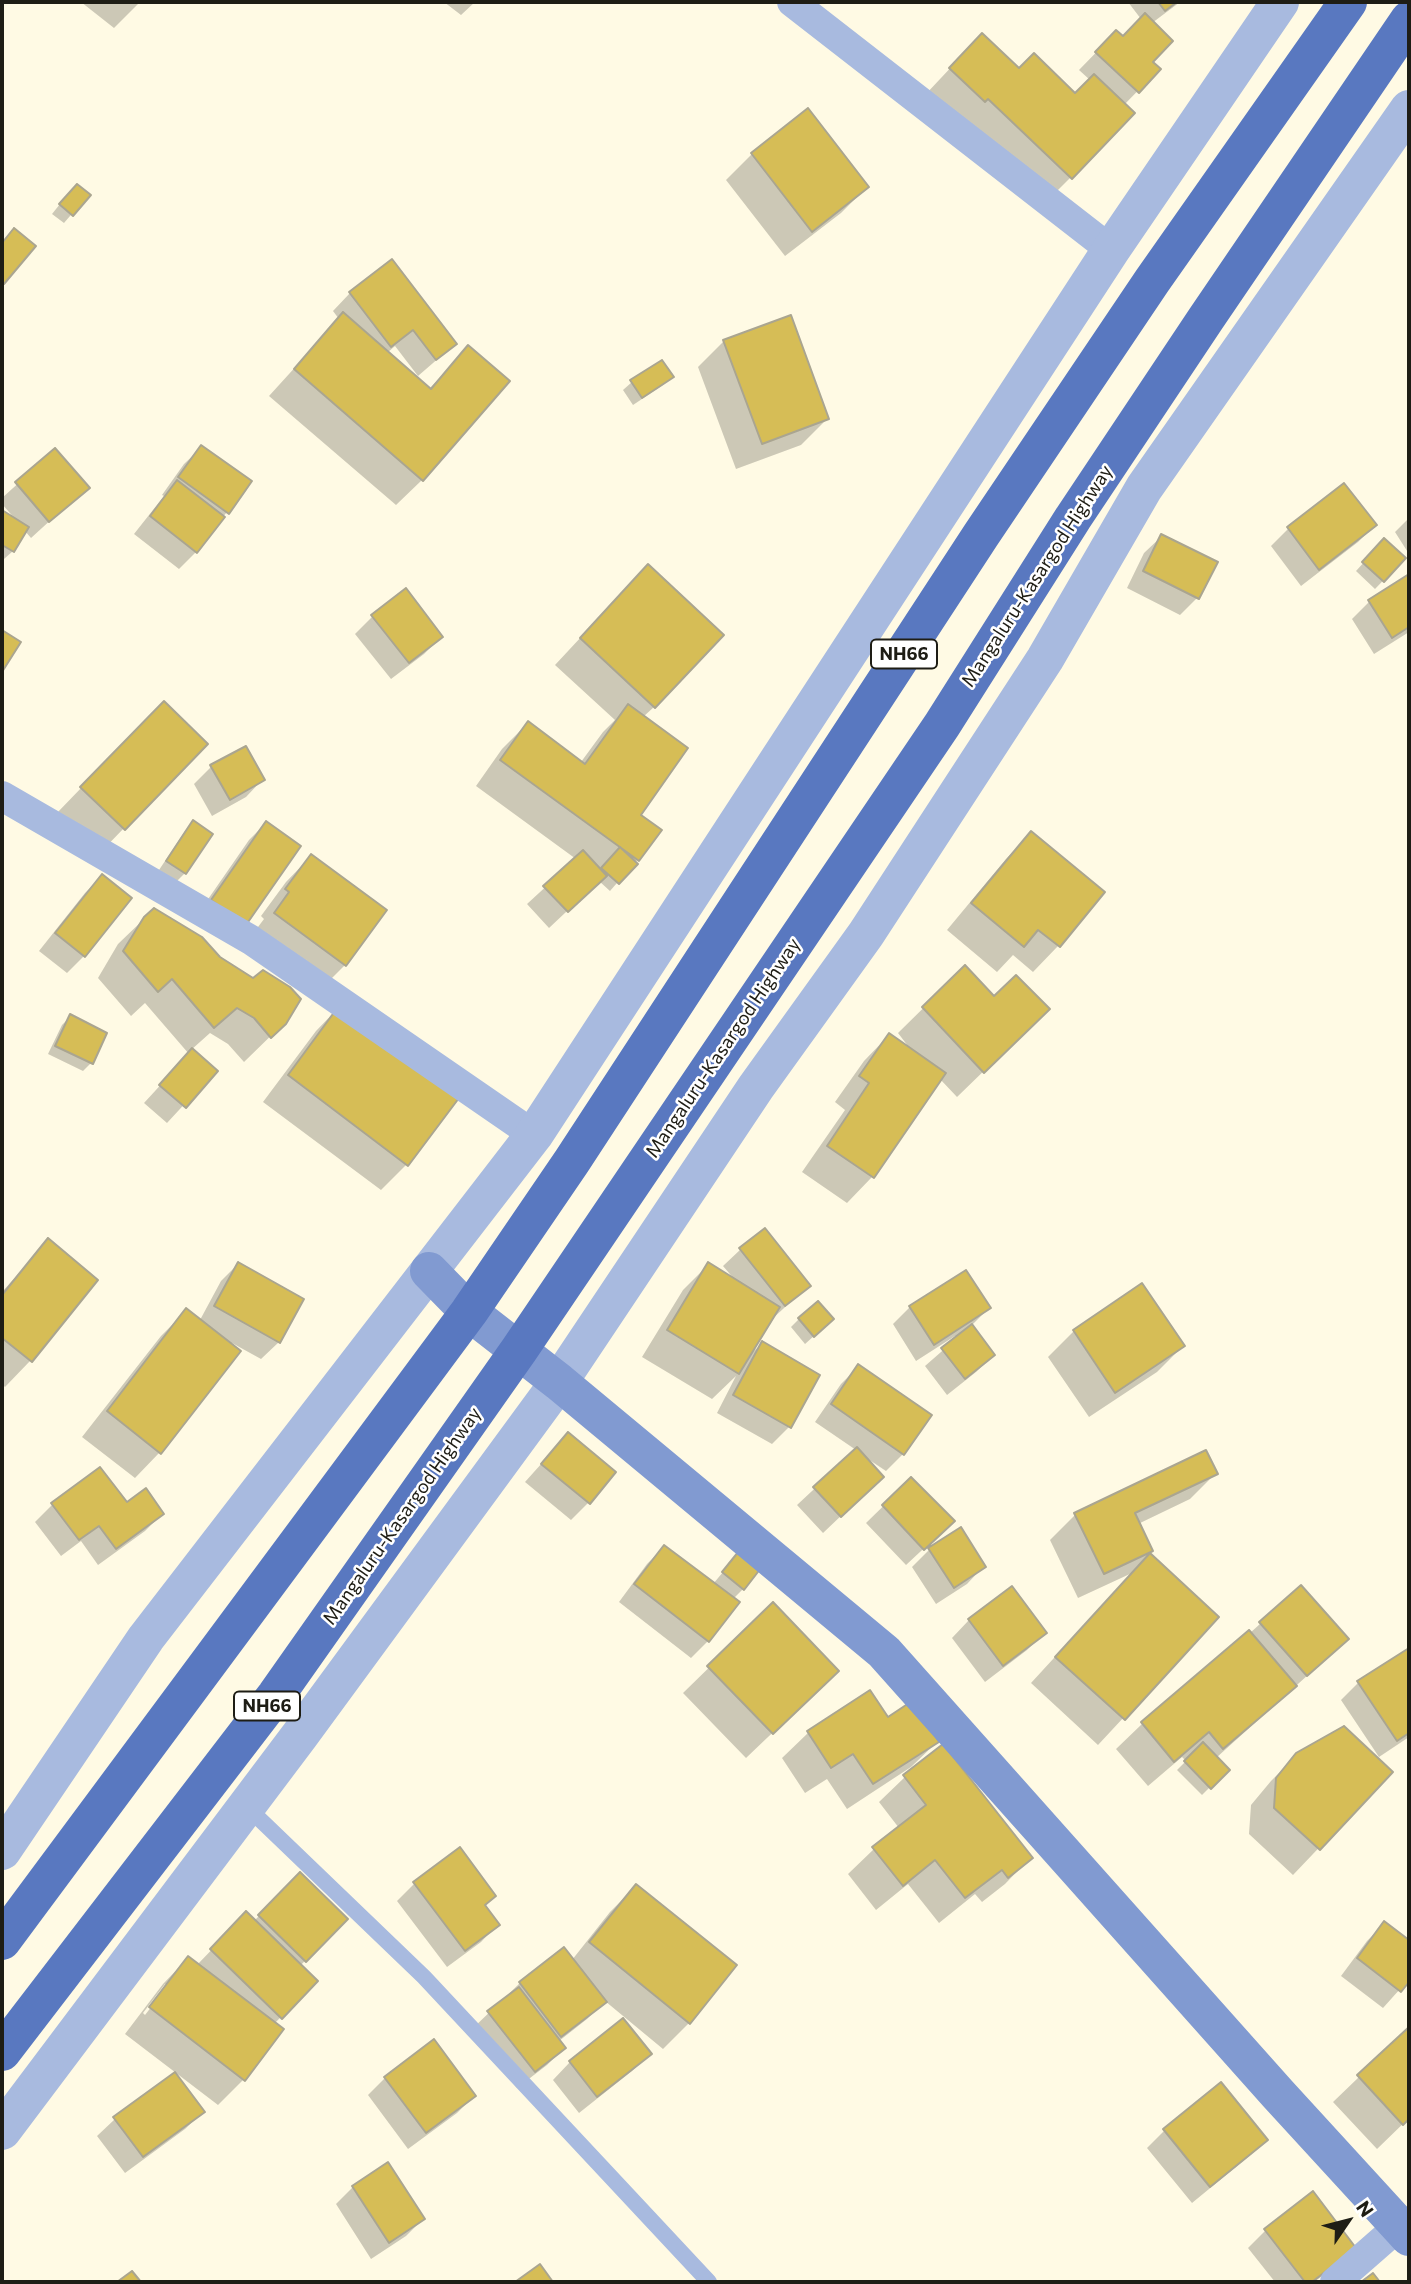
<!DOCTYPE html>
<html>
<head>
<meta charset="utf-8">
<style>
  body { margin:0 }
  #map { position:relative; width:1411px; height:2284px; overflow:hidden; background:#fffae4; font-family:Commissioner,sans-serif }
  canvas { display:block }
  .frame { position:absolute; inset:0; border:4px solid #1e1d15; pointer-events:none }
  .north { position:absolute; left:1313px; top:2186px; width:70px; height:70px; -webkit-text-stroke:5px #fff; paint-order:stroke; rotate:55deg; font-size:19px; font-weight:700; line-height:28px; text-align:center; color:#1e1d15 }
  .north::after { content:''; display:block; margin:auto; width:24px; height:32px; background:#1e1d15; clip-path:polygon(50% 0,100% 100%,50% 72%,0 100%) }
</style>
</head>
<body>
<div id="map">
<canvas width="1411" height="2284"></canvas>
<div class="frame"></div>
<div class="north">N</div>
</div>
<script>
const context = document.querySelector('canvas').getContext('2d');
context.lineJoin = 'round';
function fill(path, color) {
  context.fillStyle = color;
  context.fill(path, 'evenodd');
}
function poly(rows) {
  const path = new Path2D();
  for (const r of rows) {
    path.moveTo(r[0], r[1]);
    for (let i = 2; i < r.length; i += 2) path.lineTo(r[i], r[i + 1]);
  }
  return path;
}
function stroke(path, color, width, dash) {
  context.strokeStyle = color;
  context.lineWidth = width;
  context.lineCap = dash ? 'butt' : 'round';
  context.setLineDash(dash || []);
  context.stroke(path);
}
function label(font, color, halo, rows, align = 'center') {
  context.font = font + ' Commissioner,sans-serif';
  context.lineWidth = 5;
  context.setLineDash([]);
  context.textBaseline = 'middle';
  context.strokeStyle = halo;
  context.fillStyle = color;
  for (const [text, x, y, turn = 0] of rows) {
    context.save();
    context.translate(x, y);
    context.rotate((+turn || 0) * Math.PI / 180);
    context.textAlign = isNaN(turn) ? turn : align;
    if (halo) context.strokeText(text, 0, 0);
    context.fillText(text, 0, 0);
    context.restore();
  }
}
const shadow = poly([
  [81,2,140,2,114,28],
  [444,2,475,2,461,15],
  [1128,2,1180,2,1152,23,1151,62,1159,69,1124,105,1071,177,1045,203,925,95,956,62,1018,70,1075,95,1090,80,1079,70,1116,32,1122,38,1141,19],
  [808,111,867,187,841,213,785,256,726,180,752,154],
  [68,194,88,195,64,223,52,214],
  [350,293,455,344,418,376,395,346,387,353,429,389,468,348,422,480,396,505,269,396,339,319,333,311],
  [724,341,827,419,801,445,736,469,698,367],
  [671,377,663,385,633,405,623,390,632,382],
  [202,447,250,482,196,552,179,569,134,534,164,496,162,495,184,464],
  [55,450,87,487,31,538,25,531,13,551,4,559,2,558,2,513,16,520,2,504,2,498],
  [1344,485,1375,525,1358,542,1301,586,1271,546,1288,529],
  [1409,518,1409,554,1395,532],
  [1162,536,1197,598,1180,615,1127,588,1144,553],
  [1376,549,1404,559,1375,589,1356,571],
  [1409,576,1409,632,1374,654,1352,619,1369,602],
  [623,592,654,707,643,717,637,860,610,891,599,881,549,928,527,904,576,859,476,786,502,749,528,723,581,762,603,732,615,720,555,665],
  [373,616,441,637,424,654,391,679,355,634],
  [138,729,205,744,98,855,56,814],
  [211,767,263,779,246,797,212,816,194,784],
  [193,822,185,873,177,881,159,870,185,831],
  [266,823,299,846,195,918,249,840],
  [1031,833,1102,893,1058,946,1033,972,1013,955,997,972,947,930,1006,859],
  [311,856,385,911,345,965,319,991,249,939,264,919,261,916,286,882],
  [102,876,84,956,67,973,39,951,85,893],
  [145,918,284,1023,244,1062,228,1044,210,1033,191,1050,215,1071,167,1123,144,1103,189,1054,145,1003,131,1016,98,978,118,944],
  [964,968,1022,1034,957,1097,940,1079,872,1177,847,1203,802,1172,845,1110,835,1102,864,1061,889,1035,911,1050,898,1033],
  [341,1005,406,1165,381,1190,263,1102,316,1031],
  [70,1017,91,1063,83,1071,48,1054,62,1025],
  [48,1241,96,1280,30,1361,5,1387,2,1384,2,1292],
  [741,1249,808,1286,771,1320,750,1354,762,1344,789,1427,772,1444,717,1413,736,1376,712,1399,642,1357,683,1290,708,1265,735,1280,723,1266],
  [238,1264,279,1342,261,1359,232,1343,160,1452,135,1478,82,1437,161,1336,187,1310,200,1320,221,1281],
  [910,1307,989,1308,971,1326,993,1355,976,1372,947,1395,925,1366,957,1338,955,1336,916,1361,893,1324],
  [799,1319,824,1327,805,1344,791,1327],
  [1074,1331,1183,1346,1157,1372,1089,1417,1048,1357],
  [858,1367,903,1454,886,1471,865,1457,864,1494,823,1533,797,1505,856,1450,815,1422,841,1384],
  [568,1434,589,1502,571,1520,525,1482],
  [100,1469,126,1505,162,1514,145,1531,98,1565,81,1541,61,1556,35,1522,52,1505],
  [1216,1473,1190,1499,1138,1524,1151,1550,1148,1554,1217,1617,1098,1745,1031,1683,1132,1573,1078,1598,1050,1540,1075,1515],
  [911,1479,935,1538,906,1565,866,1523],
  [960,1529,984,1566,967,1584,936,1604,912,1567,929,1550],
  [664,1547,713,1584,739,1553,743,1589,733,1599,708,1641,691,1658,619,1602,647,1564],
  [1301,1587,1329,1656,1216,1758,1227,1770,1202,1795,1177,1770,1186,1761,1182,1757,1148,1786,1116,1749,1142,1724,1250,1633],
  [773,1605,811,1696,746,1758,683,1693],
  [969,1620,1044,1633,1027,1650,985,1682,952,1638],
  [1409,1650,1409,1737,1379,1757,1341,1700,1358,1683],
  [870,1692,887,1720,937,1742,911,1767,847,1809,827,1779,805,1793,782,1758,808,1733],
  [1298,1754,1391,1772,1293,1875,1249,1834,1251,1805,1271,1781],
  [905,1777,1030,1858,1005,1884,982,1902,975,1894,939,1923,908,1884,876,1910,848,1874,874,1849,899,1828,879,1802],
  [300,1875,345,1919,300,1966,316,1981,274,2024,244,2079,218,2105,125,2034,163,1984,188,1958,197,1965,246,1914,254,1921],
  [165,1984,169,1984,145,2015,143,2013],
  [414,1884,484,1906,498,1924,481,1942,447,1967,397,1901],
  [636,1886,689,2023,663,2049,605,2001,587,2019,559,2041,564,2048,547,2065,517,2088,471,2030,520,1983,572,1960,610,1912],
  [1384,1924,1409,1943,1409,1979,1383,2008,1341,1976,1367,1941],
  [1409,2029,1409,2118,1377,2149,1333,2102],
  [434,2041,474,2096,457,2113,408,2149,368,2095,385,2078],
  [649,2054,632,2071,579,2113,553,2080,570,2062],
  [1221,2085,1265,2139,1248,2157,1192,2203,1147,2148,1164,2131],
  [203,2112,185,2129,125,2173,97,2136,115,2119],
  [353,2187,423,2219,406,2236,371,2259,336,2204],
  [1266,2230,1337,2265,1314,2282,1275,2282,1248,2248]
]);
const building = poly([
  [1158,2,1177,2,1165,11,1158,2],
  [1145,13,1173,41,1153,62,1161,69,1139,93,1095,52,1116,30,1123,36,1145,13],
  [982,33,1019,68,1034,53,1075,93,1094,74,1135,113,1072,179,988,99,985,102,949,68,982,33],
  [808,108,869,187,812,232,751,153,808,108],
  [77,184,91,195,73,216,59,204,77,184],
  [14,228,36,246,4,284,2,282,2,243,14,228],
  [392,259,457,344,436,360,413,330,391,347,349,292,392,259],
  [343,312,431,389,468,345,510,381,423,481,294,369,343,312],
  [791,315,829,419,762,444,723,340,791,315],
  [662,360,674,377,642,398,630,380,662,360],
  [201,445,252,481,229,514,178,477,201,445],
  [55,448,90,488,49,522,15,482,55,448],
  [177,480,225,517,197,553,150,516,177,480],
  [1344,483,1377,525,1319,570,1287,527,1344,483],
  [2,510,29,527,14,552,2,545,2,510],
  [1161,534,1218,562,1199,599,1143,571,1161,534],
  [1384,538,1406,558,1384,582,1362,562,1384,538],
  [648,564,724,635,655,708,580,638,648,564],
  [1409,574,1409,627,1392,638,1368,600,1409,574],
  [406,588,443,637,409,663,371,615,406,588],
  [2,630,21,642,2,672,2,630],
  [164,701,208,744,125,830,80,787,164,701],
  [628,704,688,748,641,815,662,830,639,861,500,760,528,721,585,764,628,704],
  [246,746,265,780,230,800,210,765,246,746],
  [193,820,213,834,186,874,166,861,193,820],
  [266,821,301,846,246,925,211,900,266,821],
  [1031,831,1105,892,1060,947,1038,930,1024,947,971,903,1031,831],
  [620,847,638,864,619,884,601,868,620,847],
  [583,850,607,876,568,912,543,886,583,850],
  [311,854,387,910,346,966,274,913,289,892,285,889,311,854],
  [102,874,132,898,85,957,55,933,102,874],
  [154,908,202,937,220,957,253,978,263,970,290,987,301,999,286,1024,271,1038,254,1018,237,1008,214,1028,172,979,158,992,123,951,144,917,154,908],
  [965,965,994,996,1016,975,1050,1009,984,1073,922,1007,965,965],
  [341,1003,462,1094,408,1166,288,1075,341,1003],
  [70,1014,107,1033,93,1064,55,1046,70,1014],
  [889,1033,946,1073,874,1178,827,1146,869,1083,859,1076,889,1033],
  [192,1048,218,1071,186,1108,159,1085,192,1048],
  [765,1228,811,1286,785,1306,739,1248,765,1228],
  [48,1238,98,1280,32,1362,2,1338,2,1295,48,1238],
  [238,1262,304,1299,280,1343,214,1306,238,1262],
  [708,1262,780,1307,739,1374,667,1330,708,1262],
  [966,1270,991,1308,934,1345,909,1306,966,1270],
  [1142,1283,1185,1346,1115,1393,1073,1330,1142,1283],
  [818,1301,834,1319,814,1337,798,1318,818,1301],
  [186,1308,241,1351,161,1454,107,1411,186,1308],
  [972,1324,995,1355,965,1379,941,1348,972,1324],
  [762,1341,820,1375,791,1428,733,1395,762,1341],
  [858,1364,932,1415,904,1455,831,1404,858,1364],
  [568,1432,616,1472,590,1504,541,1464,568,1432],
  [857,1447,884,1477,841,1517,813,1487,857,1447],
  [1206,1450,1218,1474,1135,1513,1153,1551,1104,1574,1074,1513,1206,1450],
  [100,1467,127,1502,146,1488,164,1514,116,1549,99,1526,79,1540,51,1503,100,1467],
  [911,1477,955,1521,924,1550,882,1505,911,1477],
  [961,1527,986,1567,954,1588,928,1548,961,1527],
  [664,1545,740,1602,709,1642,634,1584,664,1545],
  [739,1551,761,1568,744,1590,722,1572,739,1551],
  [1150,1553,1219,1617,1125,1720,1055,1657,1150,1553],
  [1301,1585,1349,1639,1307,1676,1259,1622,1301,1585],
  [1012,1586,1047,1633,1003,1666,968,1619,1012,1586],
  [773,1602,839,1671,773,1734,707,1666,773,1602],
  [1249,1630,1297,1686,1223,1749,1209,1732,1174,1762,1141,1722,1249,1630],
  [1409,1648,1409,1733,1397,1741,1357,1681,1409,1648],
  [870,1690,888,1717,912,1701,939,1742,873,1784,853,1754,831,1768,807,1731,870,1690],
  [1344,1726,1393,1772,1320,1850,1274,1808,1276,1778,1296,1753,1344,1726],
  [1203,1742,1230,1770,1211,1789,1184,1761,1203,1742],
  [943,1744,1033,1858,1008,1878,1002,1870,965,1898,935,1860,903,1886,872,1847,926,1805,903,1775,943,1744],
  [460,1847,496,1896,485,1905,500,1925,465,1951,413,1882,460,1847],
  [300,1872,348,1919,306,1962,258,1915,300,1872],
  [636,1884,737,1965,690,2024,589,1942,636,1884],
  [246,1911,318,1981,282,2019,210,1949,246,1911],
  [1384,1921,1409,1940,1409,1982,1401,1992,1357,1958,1384,1921],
  [564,1947,607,2002,561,2037,519,1982,564,1947],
  [188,1956,284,2029,245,2081,149,2007,188,1956],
  [519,1987,566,2048,535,2072,487,2011,519,1987],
  [623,2018,652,2054,597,2097,569,2061,623,2018],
  [1409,2027,1409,2119,1403,2125,1357,2075,1409,2027],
  [434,2039,476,2096,426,2133,384,2077,434,2039],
  [175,2072,205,2112,143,2157,113,2117,175,2072],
  [1221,2082,1268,2140,1210,2187,1163,2129,1221,2082],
  [388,2162,425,2219,389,2243,352,2186,388,2162],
  [1313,2191,1356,2248,1312,2282,1305,2282,1264,2229,1313,2191],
  [540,2264,553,2282,515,2282,540,2264],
  [132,2271,141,2282,117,2282,132,2271],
  [1373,2273,1380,2282,1361,2282,1373,2273]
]);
const service = poly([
  [246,1806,424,1977,709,2282]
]);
const minor = poly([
  [792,2,1111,250],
  [2,796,251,940,534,1135],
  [1335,2282,1399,2226]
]);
const tertiary = poly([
  [2,1851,146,1638,534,1135,1111,250,1280,2],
  [2,2131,300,1735,559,1382,756,1087,866,934,1045,659,1144,488,1409,109]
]);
const secondary = poly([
  [429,1271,469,1312,559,1382,884,1652,1278,2094,1409,2237]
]);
const trunk = poly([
  [2,1941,469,1312,572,1161,981,535,1152,281,1348,2],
  [2,2052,276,1695,519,1350,942,725,1073,518,1205,320,1409,20]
]);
const shields = [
  [904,654,66],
  [267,1706,66]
];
const shieldNames = [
  ["NH66",904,654],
  ["NH66",267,1706]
];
const streetNames = [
  ["Mangaluru-Kasargod Highway",1037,576,-57],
  ["Mangaluru-Kasargod Highway",723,1048,-56],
  ["Mangaluru-Kasargod Highway",402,1516,-55]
];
fill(shadow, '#0003');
fill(building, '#d6bd56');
stroke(building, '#aaa590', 2);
stroke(service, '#a8badf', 16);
stroke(minor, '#a8badf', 30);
stroke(tertiary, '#a8badf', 38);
stroke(secondary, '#819ad1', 38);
stroke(trunk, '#5978c0', 38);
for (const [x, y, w] of shields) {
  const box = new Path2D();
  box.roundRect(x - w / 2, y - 14.5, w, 29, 5);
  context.fillStyle = '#fff';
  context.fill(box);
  stroke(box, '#1e1d15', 2);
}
label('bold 18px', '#1e1d15', null, shieldNames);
label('19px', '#1e1d15', '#fff', streetNames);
</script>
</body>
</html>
